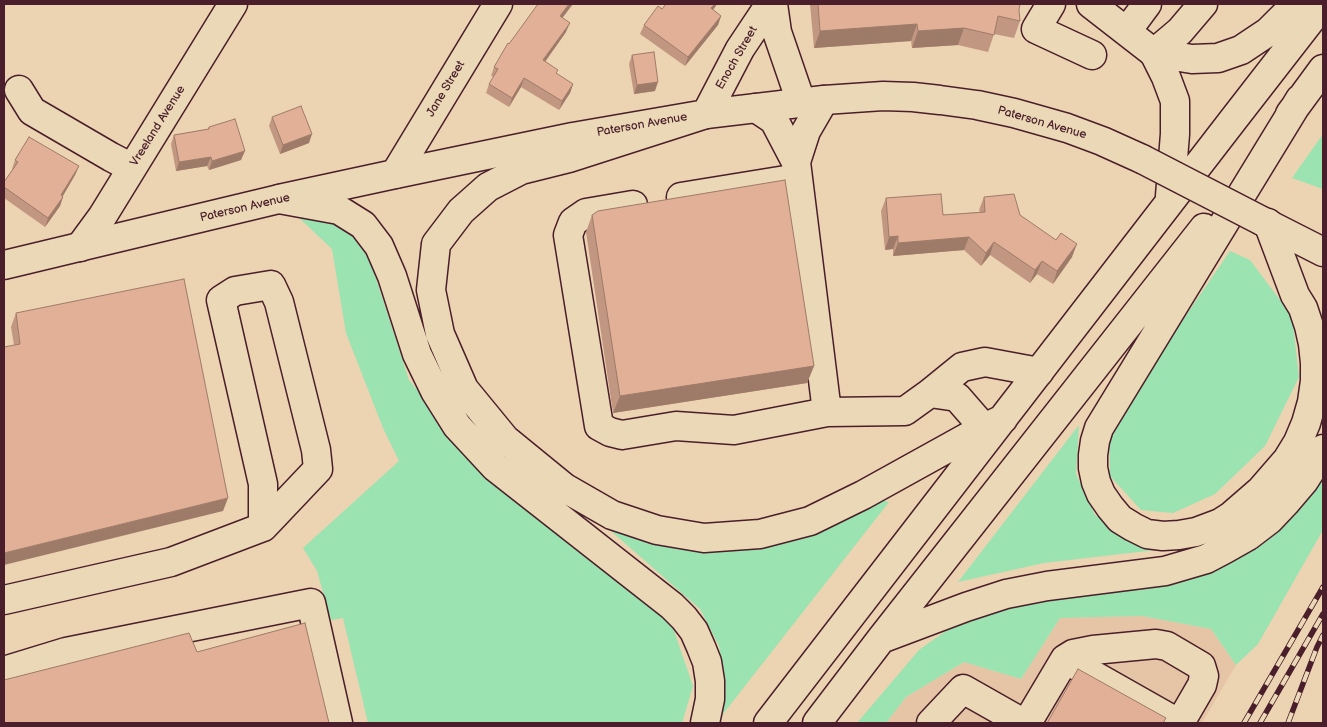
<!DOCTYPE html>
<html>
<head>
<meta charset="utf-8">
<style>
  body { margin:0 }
  #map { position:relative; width:1327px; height:727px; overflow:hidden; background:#ecd3b1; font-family:"Balsamiq Sans",sans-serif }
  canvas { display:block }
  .frame { position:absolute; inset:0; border:5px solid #4a1f2b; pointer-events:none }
</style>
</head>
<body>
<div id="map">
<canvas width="1327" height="727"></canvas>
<div class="frame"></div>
</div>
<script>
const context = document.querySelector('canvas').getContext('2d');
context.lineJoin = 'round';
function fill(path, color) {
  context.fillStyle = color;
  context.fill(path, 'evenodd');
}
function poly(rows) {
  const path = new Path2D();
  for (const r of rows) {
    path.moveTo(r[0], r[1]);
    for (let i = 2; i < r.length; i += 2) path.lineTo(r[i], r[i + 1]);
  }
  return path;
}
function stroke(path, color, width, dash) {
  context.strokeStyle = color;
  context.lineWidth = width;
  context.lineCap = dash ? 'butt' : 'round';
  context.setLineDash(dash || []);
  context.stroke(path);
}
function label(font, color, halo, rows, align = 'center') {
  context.font = font + ' "Balsamiq Sans",sans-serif';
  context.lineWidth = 4.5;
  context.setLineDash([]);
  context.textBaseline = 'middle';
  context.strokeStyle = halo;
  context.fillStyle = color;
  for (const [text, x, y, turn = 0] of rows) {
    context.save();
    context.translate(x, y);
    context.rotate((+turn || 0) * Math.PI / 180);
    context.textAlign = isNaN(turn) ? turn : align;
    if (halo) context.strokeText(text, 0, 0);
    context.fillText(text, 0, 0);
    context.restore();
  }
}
const built = poly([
  [1142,616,1211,629,1236,665,1202,723,886,723,906,697,964,662,1021,679,1060,618]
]);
const green = poly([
  [1323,134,1323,189,1292,178],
  [296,215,340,220,370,260,409,380,470,454,671,622,693,686,682,723,368,723,343,618,331,620,317,571,303,548,399,461,383,428,346,333,332,249],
  [1230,251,1250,260,1292,316,1299,377,1265,446,1215,494,1173,513,1141,510,1110,476,1109,428],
  [1079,425,1076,474,1095,515,1155,550,1044,563,958,582],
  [1323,469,1323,530,1258,644,1236,665,1211,629,1142,616,1060,618,1021,679,964,662,906,697,886,723,857,723,919,650,967,616,1047,596,1191,576,1273,536],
  [878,500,889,502,716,723,725,689,719,646,700,609,595,517,730,549]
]);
const minor = poly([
  [1051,4,1036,29,1092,55],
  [1127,31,1147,4],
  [1154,53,1180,31,1203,4],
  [19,90,32,111,111,157,132,168],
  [796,162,806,131,824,100],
  [395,174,498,4],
  [681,197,798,178],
  [633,205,586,213,573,222,568,235,599,426,610,432,622,435,676,426,734,430,827,412,796,162,774,120,756,108],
  [80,247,102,217,233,4],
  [930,393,957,397,984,428],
  [827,412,905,411,930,393,962,367,985,362,1039,372],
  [4,600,171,562,263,527,318,469,316,450,279,302,271,285,235,291,221,300,263,484,263,527],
  [1065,659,1178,723],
  [4,671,66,652,311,603,338,723],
  [931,723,963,689,1023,723],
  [1027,723,1065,659,1073,654,1093,650,1156,644,1167,646,1201,666,1204,676,1202,685,1180,723]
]);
const major = poly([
  [773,4,777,32,801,102],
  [1091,4,1154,53],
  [706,114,740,49,770,4],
  [1262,221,1323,252],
  [4,265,279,199,395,174,573,137,706,114,824,100,883,96,913,97,940,100,977,105,1014,113,1067,128,1102,141,1142,159]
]);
const highway = poly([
  [1154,53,1192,59,1218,58,1241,50,1268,32,1296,4],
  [1154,53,1166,77,1175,101,1175,134,1170,196],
  [706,114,569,158,521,170,488,187,461,211,436,244,431,290,440,334,464,389,505,439,565,488,612,515,657,530,704,538,760,534,810,521,863,495,984,428,1003,419],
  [1290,114,1323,69],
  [279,199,339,210,363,225,379,246,392,276,417,354,435,391,457,426,495,467,672,606,684,618,694,631,701,647,707,662,710,681,710,699,705,723],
  [1268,223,1295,295,1303,308,1309,326,1313,344,1315,363,1315,381,1312,402,1306,423,1298,442,1287,460,1261,490,1231,516,1220,523,1196,532,1179,535,1163,536,1147,534,1133,527,1120,519,1110,507,1101,494,1096,482,1093,468,1093,455,1095,441,1099,428,1300,99],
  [881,639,966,607,1006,594,1047,586,1165,571,1206,559,1225,549,1248,536,1269,520,1287,501,1304,481,1318,459,1323,449],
  [768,723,1233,120,1323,4],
  [817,723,881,639,1204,228]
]);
const rail = poly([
  [1244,723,1323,587],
  [1260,723,1323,614],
  [1288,723,1317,647,1323,635]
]);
const majorBridge = poly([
  [1142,159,1262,221]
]);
const wall = poly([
  [666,4,717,4,713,10,721,16,718,25,685,66,640,34,644,25,662,9],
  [810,4,1020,4,1019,10,1020,21,1014,38,994,34,988,52,958,45,912,48,911,41,814,48],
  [562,18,566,32,545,61,557,74,573,84,570,93,559,110,521,87,509,107,486,93,489,84,494,77,491,76,494,67,509,44],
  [632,55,655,91,634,94,629,64],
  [272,117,309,143,280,154,269,126],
  [209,127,241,160,209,170,207,166,176,171,171,144,174,135,208,129],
  [15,160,79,166,75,175,63,196,60,206,45,227,4,198,4,182,13,169,12,169],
  [984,197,1020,215,1072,257,1053,284,1037,274,1030,283,990,255,981,266,964,250,893,256,893,249,885,250,881,211,886,198,943,215,980,212,979,210],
  [592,215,814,366,807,383,613,413,586,232],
  [16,313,223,511,14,345,11,327]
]);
const shadedWall = poly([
  [569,4,573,4,557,25,560,16],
  [715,4,717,4,708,17,711,8],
  [721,16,718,25,685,66,688,57],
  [570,23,566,32,540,69,543,60],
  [917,24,911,41,814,48,820,31],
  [964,28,958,45,912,48,918,31],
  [524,78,521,87,509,107,512,98],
  [658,82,655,91,634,94,637,85],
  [573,84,570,93,559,110,562,101],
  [312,134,309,143,280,154,283,145],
  [245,151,241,160,209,170,212,161],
  [211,157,207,166,176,171,179,162],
  [79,166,75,175,58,204,61,195],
  [63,197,60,206,45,227,48,218],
  [898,236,893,249,885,250,889,237],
  [969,237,964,250,893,256,898,243],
  [994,242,990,255,981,266,986,253],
  [1077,244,1072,257,1053,284,1057,271],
  [1042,261,1037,274,1030,283,1035,270],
  [814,366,807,383,613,413,620,396],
  [228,498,223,511,4,565,4,553]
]);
const building = poly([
  [538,4,569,4,560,16,570,23,543,60,558,70,556,73,573,84,562,101,524,78,512,98,489,84,498,69,494,67,508,43,509,44,538,4],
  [666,4,715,4,711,8,721,16,688,57,644,25,658,6,662,9,666,4],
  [818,4,1020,4,1019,10,1020,21,998,16,994,35,964,28,918,31,917,24,820,31,818,4],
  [654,52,658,82,637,85,632,55,654,52],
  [301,106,312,134,283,145,272,117,301,106],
  [235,119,245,151,212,161,211,157,179,162,174,135,209,129,209,127,235,119],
  [29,137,79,166,61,195,63,197,48,218,4,187,4,182,18,162,15,160,29,137],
  [785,180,814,366,620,396,592,215,598,211,785,180],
  [941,194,943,215,985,212,984,197,1014,194,1020,215,1056,240,1061,233,1077,244,1057,271,1042,261,1035,270,994,242,986,253,969,237,898,243,898,236,889,237,886,198,941,194],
  [184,279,228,498,4,553,4,347,20,344,16,313,184,279],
  [305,623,329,723,4,723,4,680,189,633,197,652,305,623],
  [1078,669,1166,718,1163,723,1047,723,1078,669]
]);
const streetNames = [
  ["Enoch Street",737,58,-60],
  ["Jane Street",446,89,-59],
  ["Paterson Avenue",1042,123,16],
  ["Paterson Avenue",642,125,-10],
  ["Vreeland Avenue",158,126,-58],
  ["Paterson Avenue",245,208,-13]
];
fill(built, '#e6c5a6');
fill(green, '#9be3b1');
stroke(minor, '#4a1f2b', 31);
stroke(major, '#4a1f2b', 31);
stroke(highway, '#4a1f2b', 31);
stroke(minor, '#ebd8b6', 28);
stroke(major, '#ebd8b6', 28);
stroke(highway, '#ebd8b6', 28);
stroke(rail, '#4a1f2b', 5.5);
stroke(rail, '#ebd8b6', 4, [11]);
stroke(majorBridge, '#4a1f2b', 31, []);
stroke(majorBridge, '#ebd8b6', 28);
fill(wall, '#c29781');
fill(shadedWall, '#9e7b69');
fill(building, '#e1b096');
stroke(building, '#9e7b69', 1);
label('12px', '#4a1f2b', '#ebd8b6', streetNames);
</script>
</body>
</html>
